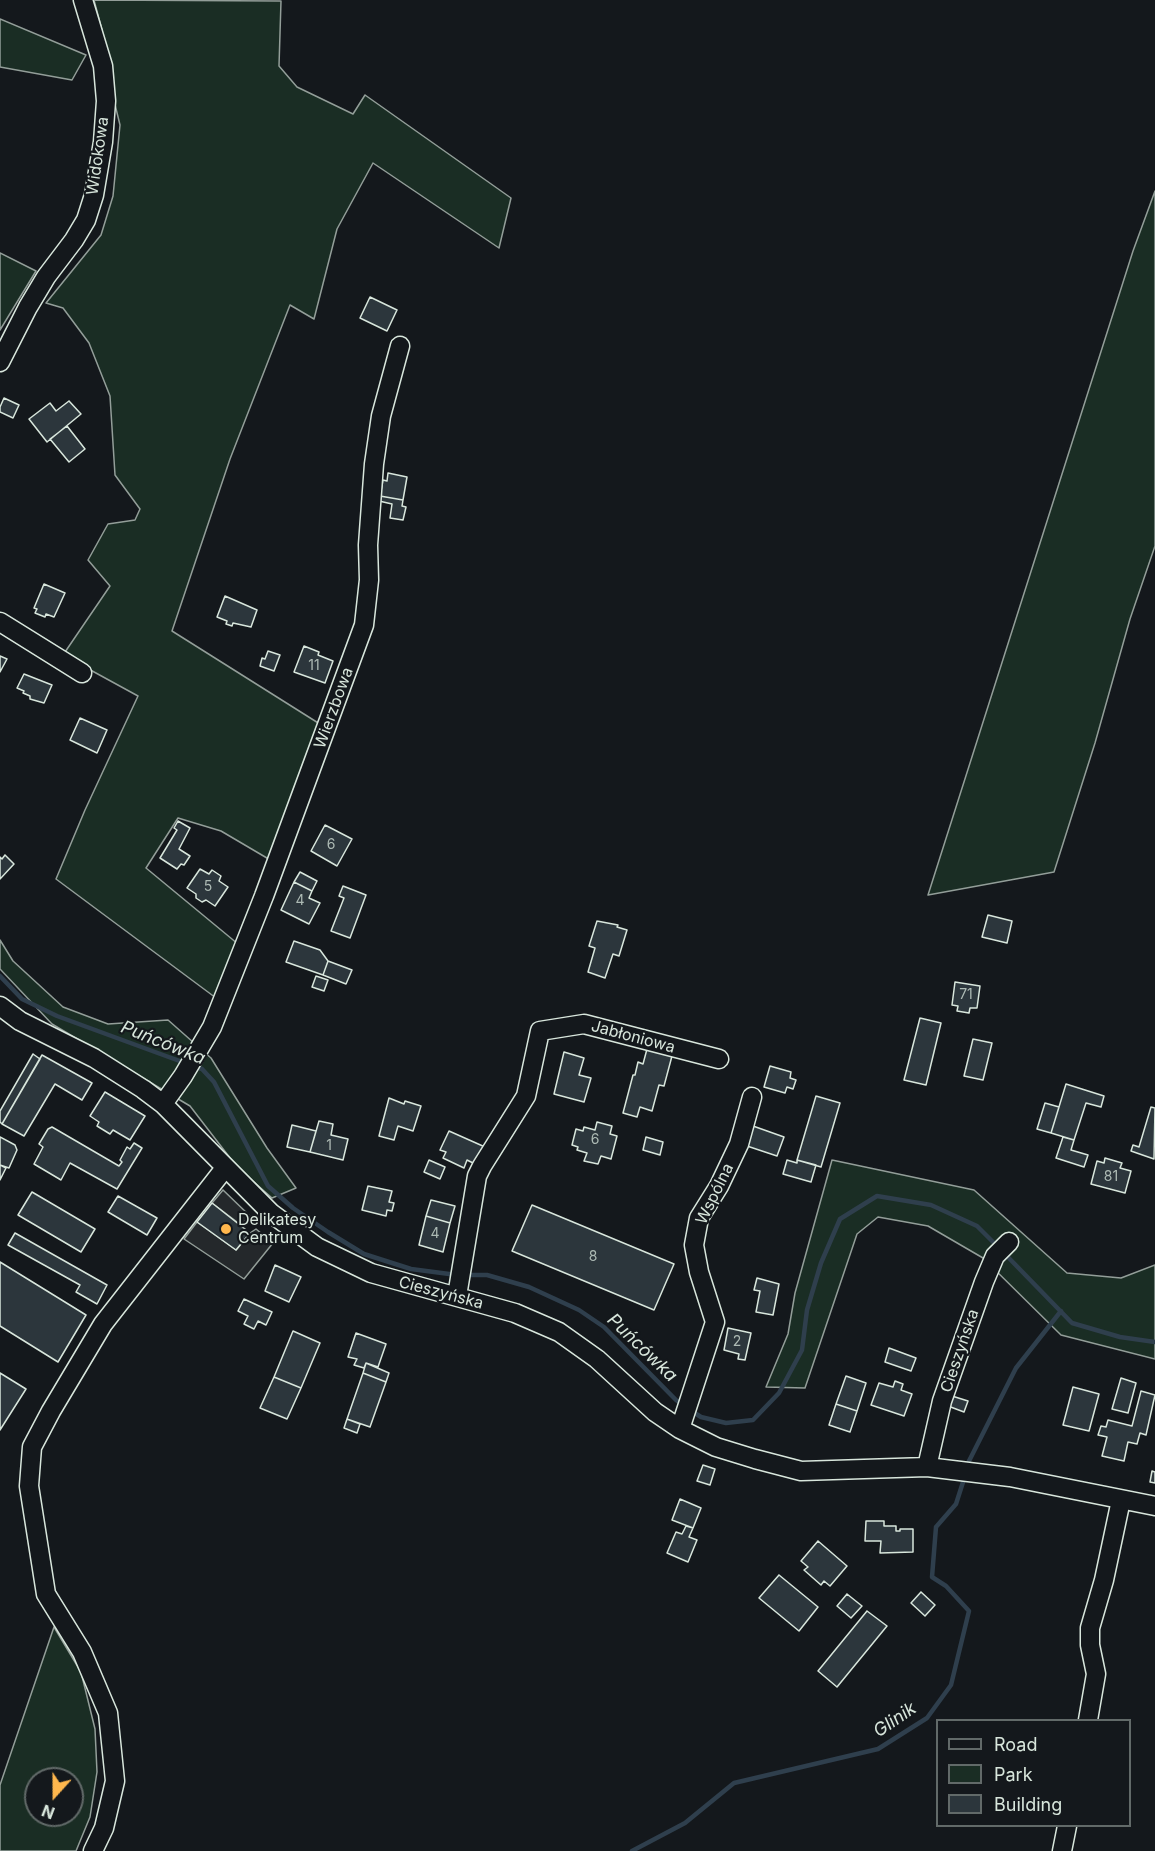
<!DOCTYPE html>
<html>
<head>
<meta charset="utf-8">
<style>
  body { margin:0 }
  #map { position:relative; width:1155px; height:1851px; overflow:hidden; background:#14181c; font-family:Inter,sans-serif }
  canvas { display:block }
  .legend { position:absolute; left:936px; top:1719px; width:195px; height:108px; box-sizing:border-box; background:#14181c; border:2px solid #626a69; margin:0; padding:8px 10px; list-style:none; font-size:18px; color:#d8e6dc }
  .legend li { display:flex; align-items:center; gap:12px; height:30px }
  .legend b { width:30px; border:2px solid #626a69 }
  .north { position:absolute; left:24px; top:1767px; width:60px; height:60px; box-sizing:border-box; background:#14181c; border:2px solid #626a69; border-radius:50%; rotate:201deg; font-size:16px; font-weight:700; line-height:24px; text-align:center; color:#d8e6dc }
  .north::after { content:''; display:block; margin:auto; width:21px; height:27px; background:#ffb74d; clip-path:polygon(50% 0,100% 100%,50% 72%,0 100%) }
</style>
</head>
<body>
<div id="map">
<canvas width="1155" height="1851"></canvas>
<ul class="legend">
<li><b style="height:8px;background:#14181c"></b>Road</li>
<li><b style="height:16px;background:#1a2d24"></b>Park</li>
<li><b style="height:16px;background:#2c363c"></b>Building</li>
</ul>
<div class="north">N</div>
</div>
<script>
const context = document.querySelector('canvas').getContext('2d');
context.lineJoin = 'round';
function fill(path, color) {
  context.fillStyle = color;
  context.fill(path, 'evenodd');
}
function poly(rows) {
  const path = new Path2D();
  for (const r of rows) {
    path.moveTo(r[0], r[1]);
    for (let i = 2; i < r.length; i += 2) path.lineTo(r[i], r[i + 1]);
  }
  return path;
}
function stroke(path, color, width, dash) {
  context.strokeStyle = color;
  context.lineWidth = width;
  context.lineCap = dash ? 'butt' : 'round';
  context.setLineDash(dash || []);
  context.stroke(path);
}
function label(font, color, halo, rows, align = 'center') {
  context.font = font + ' Inter,sans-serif';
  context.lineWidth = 4.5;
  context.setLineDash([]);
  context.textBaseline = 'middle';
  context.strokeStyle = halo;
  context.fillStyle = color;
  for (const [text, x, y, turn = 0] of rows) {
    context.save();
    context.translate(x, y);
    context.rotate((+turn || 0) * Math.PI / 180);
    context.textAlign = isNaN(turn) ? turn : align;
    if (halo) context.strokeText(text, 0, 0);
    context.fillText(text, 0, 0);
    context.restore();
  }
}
const green = poly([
  [94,0,281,1,279,66,297,87,353,114,365,95,511,198,499,248,373,163,337,229,314,319,290,305,230,459,172,631,323,726,272,861,221,831,178,818,146,868,238,944,216,998,56,879,85,810,138,696,63,655,110,586,88,560,108,524,135,520,140,509,115,475,110,396,89,343,63,308,46,303,101,235,113,196,120,125,109,80,102,30,94,0],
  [0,19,86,55,72,80,0,67,0,19],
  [1155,191,1155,546,1130,619,1095,743,1054,872,928,895,1133,251,1155,191],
  [0,253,36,271,0,330,0,253],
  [0,940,13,961,63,1007,108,1024,168,1020,211,1058,267,1148,296,1188,272,1198,237,1167,190,1106,52,1024,0,969,0,940],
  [832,1160,974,1190,1067,1273,1121,1278,1155,1265,1155,1359,1061,1335,983,1258,928,1226,878,1217,857,1234,805,1388,766,1387,788,1334,795,1293,832,1160],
  [54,1627,81,1672,95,1729,97,1772,90,1817,76,1851,0,1851,0,1785,54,1627],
  [36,1779,72,1779,72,1815,36,1815,36,1779]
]);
const parking = poly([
  [223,1190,250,1216,241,1225,212,1203,223,1190],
  [197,1222,236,1250,250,1233,256,1229,273,1243,244,1279,184,1239,197,1222]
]);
const stream = poly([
  [0,976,22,999,57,1016,185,1063],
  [193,1066,202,1069,214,1082,268,1186,293,1208,328,1232,364,1254,411,1269,457,1275],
  [1004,1253,1072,1323,1120,1337,1155,1342],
  [465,1275,487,1275,529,1287,579,1310,604,1327,676,1400,683,1405],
  [690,1410,701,1417,726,1423,753,1420,779,1393,802,1350,807,1310,821,1263,840,1219,877,1196,931,1205,977,1226,998,1247],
  [969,1461,1016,1368,1061,1311],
  [632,1851,685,1823,734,1783,878,1749,927,1718,951,1685,969,1611,946,1586,932,1577,936,1527,956,1504,964,1479]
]);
const building = poly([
  [370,297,397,310,387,331,360,318,370,297],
  [4,398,19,405,13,418,0,412,0,407,4,398],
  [69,401,81,414,47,442,29,419,50,403,56,411,69,401],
  [67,426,85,449,69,462,50,439,67,426],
  [388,473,407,477,403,500,380,496,383,480,387,481,388,473],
  [380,496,403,500,402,506,406,507,403,520,390,518,392,504,379,501,380,496],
  [44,584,65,593,54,617,46,614,45,617,35,613,37,609,34,608,44,584],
  [225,596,257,610,251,627,233,623,232,626,226,624,227,621,217,617,225,596],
  [304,646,319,652,318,655,333,661,325,683,294,672,304,646],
  [268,651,280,655,274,671,260,666,262,658,265,659,268,651],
  [0,656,7,659,0,672,0,656],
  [24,674,52,685,44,703,30,699,30,696,23,693,24,691,17,688,24,674],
  [80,718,107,730,97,753,70,740,80,718],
  [178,821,190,828,179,849,190,856,184,865,181,864,177,869,160,858,177,830,174,828,178,821],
  [325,825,352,839,337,866,311,851,325,825],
  [5,855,14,864,0,879,0,857,2,859,5,855],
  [200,869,209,874,212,870,221,876,219,881,228,887,215,906,206,900,202,902,196,898,196,894,187,888,200,869],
  [300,872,317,881,312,891,294,882,300,872],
  [294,882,312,891,309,898,320,903,309,924,281,910,294,882],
  [343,886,366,895,350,938,331,931,344,898,339,896,343,886],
  [988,915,1012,921,1007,943,982,937,988,915],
  [597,921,618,925,617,927,627,930,619,956,613,954,605,978,588,972,595,948,589,946,597,921],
  [294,941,320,950,328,961,323,975,286,962,294,941],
  [328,961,352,970,346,984,323,975,328,961],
  [316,976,328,980,324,991,312,987,316,976],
  [955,982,980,986,977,1008,970,1008,969,1013,957,1011,958,1006,952,1005,955,982],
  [920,1018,941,1023,926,1085,904,1080,920,1018],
  [973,1039,992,1043,983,1080,964,1076,973,1039],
  [647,1049,672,1056,664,1086,659,1085,652,1111,640,1107,637,1117,623,1113,633,1075,635,1075,638,1062,643,1064,647,1049],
  [564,1052,584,1058,579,1075,591,1078,584,1102,554,1094,564,1052],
  [33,1054,40,1059,2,1124,0,1122,0,1111,33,1054],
  [42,1055,92,1083,82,1100,55,1084,24,1136,2,1124,42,1055],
  [770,1066,791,1072,790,1078,796,1080,793,1089,787,1087,785,1093,764,1087,770,1066],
  [1066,1084,1104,1096,1101,1107,1086,1103,1074,1140,1051,1133,1066,1084],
  [105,1092,145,1116,130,1140,113,1130,110,1134,97,1126,99,1122,90,1116,105,1092],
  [816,1096,840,1103,821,1167,797,1160,816,1096],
  [389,1098,404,1104,405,1101,421,1106,413,1131,398,1126,394,1140,379,1136,389,1098],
  [1045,1103,1059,1107,1051,1133,1037,1129,1045,1103],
  [1151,1107,1155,1108,1154,1159,1131,1151,1133,1145,1139,1147,1151,1107],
  [319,1121,333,1124,331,1135,348,1139,343,1160,310,1152,319,1121],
  [597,1122,612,1126,610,1134,617,1136,611,1159,601,1156,598,1164,584,1161,587,1153,577,1150,578,1147,572,1145,576,1129,583,1131,584,1127,595,1130,597,1122],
  [292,1125,316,1131,310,1152,287,1147,292,1125],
  [753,1126,784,1137,777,1156,747,1146,753,1126],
  [52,1127,119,1166,122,1162,120,1160,127,1147,130,1149,134,1143,142,1148,117,1189,70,1163,61,1180,34,1164,43,1147,39,1144,48,1129,52,1127],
  [449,1131,485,1147,475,1164,467,1160,464,1168,443,1158,446,1152,440,1150,449,1131],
  [0,1137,15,1145,17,1150,9,1168,0,1165,0,1137],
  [646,1137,663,1142,660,1155,643,1150,646,1137],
  [1063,1137,1074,1140,1071,1150,1088,1155,1084,1167,1056,1158,1063,1137],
  [1105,1158,1122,1163,1120,1168,1131,1171,1125,1193,1091,1184,1097,1161,1104,1163,1105,1158],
  [429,1160,445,1167,440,1179,424,1172,429,1160],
  [787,1160,797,1163,797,1160,816,1165,811,1182,783,1174,787,1160],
  [0,1165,6,1168,0,1180,0,1165],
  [368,1186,392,1191,389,1202,394,1203,392,1211,387,1210,386,1216,362,1210,368,1186],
  [32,1192,95,1229,81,1252,18,1215,32,1192],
  [118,1196,157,1218,147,1235,108,1212,118,1196],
  [431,1200,455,1206,450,1223,426,1216,431,1200],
  [212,1203,250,1233,236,1250,197,1222,212,1203],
  [532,1205,674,1264,654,1310,512,1251,532,1205],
  [426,1216,450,1223,443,1252,419,1245,426,1216],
  [15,1233,107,1285,97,1304,76,1292,80,1285,8,1245,15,1233],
  [0,1262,86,1315,58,1362,0,1326,0,1262],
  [275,1265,301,1277,289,1302,265,1291,275,1265],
  [757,1278,779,1284,773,1315,756,1312,760,1291,754,1290,757,1278],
  [244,1299,272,1312,266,1325,258,1321,254,1329,244,1324,248,1316,238,1311,244,1299],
  [728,1328,751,1333,745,1360,738,1359,739,1354,724,1350,728,1328],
  [293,1331,320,1343,301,1388,274,1377,293,1331],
  [356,1333,386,1344,378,1367,366,1363,364,1368,354,1365,357,1359,348,1357,356,1333],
  [889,1348,916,1358,911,1371,885,1362,889,1348],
  [366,1363,389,1373,386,1382,363,1373,366,1363],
  [0,1373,26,1389,0,1430,0,1373],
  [363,1373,386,1382,370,1427,347,1419,363,1373],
  [846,1376,866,1383,857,1411,836,1404,846,1376],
  [274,1377,301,1388,287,1419,260,1408,274,1377],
  [1121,1378,1136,1383,1128,1413,1112,1409,1121,1378],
  [895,1381,903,1384,901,1390,912,1394,904,1416,871,1405,879,1383,893,1387,895,1381],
  [1073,1387,1099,1394,1089,1431,1063,1425,1073,1387],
  [1141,1391,1155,1395,1146,1435,1140,1433,1137,1444,1128,1442,1124,1461,1102,1456,1107,1437,1098,1435,1101,1426,1106,1427,1108,1420,1132,1426,1141,1391],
  [952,1396,968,1401,964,1412,948,1406,952,1396],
  [836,1404,857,1411,850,1432,829,1425,836,1404],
  [347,1419,360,1424,357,1433,344,1428,347,1419],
  [703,1465,715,1469,710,1485,697,1481,703,1465],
  [1152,1471,1155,1472,1155,1483,1150,1482,1152,1471],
  [680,1499,701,1508,693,1528,672,1520,680,1499],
  [866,1521,884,1521,884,1526,896,1526,896,1531,900,1531,900,1529,913,1529,913,1552,880,1553,881,1541,865,1541,866,1521],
  [686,1526,693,1528,689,1537,697,1540,688,1562,667,1553,676,1532,682,1534,686,1526],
  [818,1541,847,1566,830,1586,824,1581,821,1585,804,1570,808,1567,801,1561,818,1541],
  [779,1575,818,1607,799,1631,759,1598,779,1575],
  [921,1592,935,1605,925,1616,911,1603,921,1592],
  [847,1594,862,1606,851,1618,837,1606,847,1594],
  [867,1611,887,1626,837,1687,818,1671,867,1611]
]);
const minor = poly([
  [0,362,28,307,46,277,74,240,86,220,94,195,103,142,106,101,103,66,83,0],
  [0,622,82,673],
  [0,1006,20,1021,94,1058,143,1089,163,1104,271,1213,317,1247,371,1273,515,1313,559,1332,597,1359,655,1412,680,1429,716,1447,755,1459,801,1471,927,1467,1010,1477,1155,1506],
  [163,1104,183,1076,212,1027,264,896,364,625,369,580,368,545,374,464,381,416,400,346],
  [457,1296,477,1176,482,1166,526,1096,540,1031,584,1024,719,1059],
  [680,1429,715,1322,699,1272,694,1245,699,1218,719,1186,739,1144,752,1097],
  [927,1467,942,1401,984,1282,995,1256,1009,1242],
  [1088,1720,1096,1674,1090,1645,1090,1628,1104,1580,1121,1500],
  [93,1851,104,1828,115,1781,108,1713,82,1652,46,1594,29,1486,32,1447,51,1411,103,1324,225,1168],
  [1062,1851,1067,1826]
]);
const markers = [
  [226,1229,6,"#ffb74d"]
];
const numberNames = [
  ["11",314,666],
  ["6",331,845],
  ["5",208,887],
  ["4",300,901],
  ["71",966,995],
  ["6",595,1140],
  ["1",329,1146],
  ["81",1111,1177],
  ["4",435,1234],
  ["8",593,1257],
  ["2",737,1342]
];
const streetNames = [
  ["Widokowa",98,156,-82],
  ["Wierzbowa",334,708,-70],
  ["Jabłoniowa",633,1037,15],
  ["Wspólna",715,1194,-64],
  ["Cieszyńska",441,1293,15],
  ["Cieszyńska",960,1351,-71]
];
const poiNames = [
  ["Delikatesy",238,1220],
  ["Centrum",238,1238]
];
const waterNames = [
  ["Puńcówka",163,1043,22],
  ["Puńcówka",642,1348,44],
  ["Glinik",895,1720,-34]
];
fill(green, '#1a2d24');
stroke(green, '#939e99', 1.5);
fill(parking, '#24282b');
stroke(parking, '#939e99', 1.5);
stroke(stream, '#2f3f4d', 4.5);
fill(building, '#2c363c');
stroke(building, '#d8e6dc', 1.5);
stroke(minor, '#d8e6dc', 21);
stroke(minor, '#14181c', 18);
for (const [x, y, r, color] of markers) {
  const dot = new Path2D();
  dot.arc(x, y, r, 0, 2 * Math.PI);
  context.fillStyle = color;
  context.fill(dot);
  stroke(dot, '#14181c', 2);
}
label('14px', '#adbab4', null, numberNames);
label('16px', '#d8e6dc', '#14181c', streetNames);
label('16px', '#d8e6dc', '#14181c', poiNames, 'left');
label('italic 18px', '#d8e6dc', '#14181c', waterNames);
</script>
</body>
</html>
